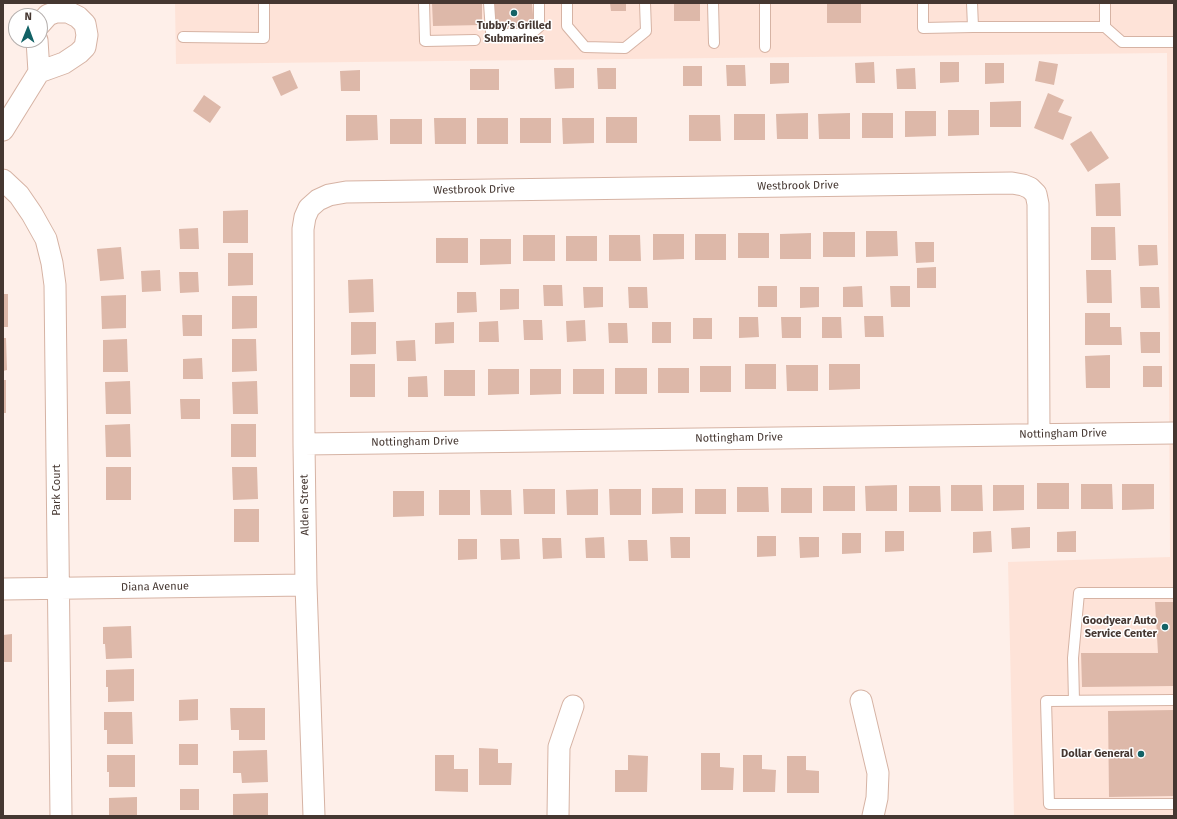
<!DOCTYPE html>
<html>
<head>
<meta charset="utf-8">
<style>
  body { margin:0 }
  #map { position:relative; width:1177px; height:819px; overflow:hidden; background:#feefe9; font-family:"Fira Sans",sans-serif }
  canvas { display:block }
  .frame { position:absolute; inset:0; border:4px solid #453731; pointer-events:none }
  .north { position:absolute; left:8px; top:8px; width:40px; height:40px; box-sizing:border-box; background:#fff; border:1px solid #b5afad; border-radius:50%; rotate:1deg; font-size:11px; font-weight:700; line-height:16px; text-align:center; color:#453731 }
  .north::after { content:''; display:block; margin:auto; width:14px; height:18px; background:#126266; clip-path:polygon(50% 0,100% 100%,50% 72%,0 100%) }
</style>
</head>
<body>
<div id="map">
<canvas width="1177" height="819"></canvas>
<div class="frame"></div>
<div class="north">N</div>
</div>
<script>
const context = document.querySelector('canvas').getContext('2d');
context.lineJoin = 'round';
function fill(path, color) {
  context.fillStyle = color;
  context.fill(path, 'evenodd');
}
function poly(rows) {
  const path = new Path2D();
  for (const r of rows) {
    path.moveTo(r[0], r[1]);
    for (let i = 2; i < r.length; i += 2) path.lineTo(r[i], r[i + 1]);
  }
  return path;
}
function stroke(path, color, width, dash) {
  context.strokeStyle = color;
  context.lineWidth = width;
  context.lineCap = dash ? 'butt' : 'round';
  context.setLineDash(dash || []);
  context.stroke(path);
}
function label(font, color, halo, rows, align = 'center') {
  context.font = font + ' "Fira Sans",sans-serif';
  context.lineWidth = 3;
  context.setLineDash([]);
  context.textBaseline = 'middle';
  context.strokeStyle = halo;
  context.fillStyle = color;
  for (const [text, x, y, turn = 0] of rows) {
    context.save();
    context.translate(x, y);
    context.rotate((+turn || 0) * Math.PI / 180);
    context.textAlign = isNaN(turn) ? turn : align;
    if (halo) context.strokeText(text, 0, 0);
    context.fillText(text, 0, 0);
    context.restore();
  }
}
const built = poly([
  [175,3,1174,3,1174,816,1014,816,1008,562,1170,557,1167,53,176,64]
]);
const building = poly([
  [432,3,482,3,482,25,433,26],
  [493,3,532,3,534,26,495,29],
  [610,3,626,3,626,11,611,11],
  [674,3,700,3,700,21,674,21],
  [827,3,861,3,861,23,827,23],
  [1039,61,1058,64,1054,85,1035,81],
  [874,62,875,83,856,83,855,63],
  [940,62,959,62,959,82,940,83],
  [770,63,789,63,789,83,770,84],
  [985,63,1004,63,1004,83,985,84],
  [726,65,745,65,746,86,727,86],
  [683,66,702,66,702,86,683,86],
  [554,68,574,68,574,88,555,89],
  [597,68,616,68,616,89,598,89],
  [915,68,916,89,897,89,896,69],
  [470,69,499,69,499,90,470,90],
  [290,70,298,88,281,96,272,77],
  [360,70,360,91,341,91,340,71],
  [1048,93,1064,100,1058,112,1072,117,1063,140,1034,128],
  [204,95,221,107,210,123,193,111],
  [1021,101,1021,127,990,127,990,102],
  [948,110,979,110,979,135,948,136],
  [905,111,936,111,936,136,905,137],
  [808,113,808,139,777,139,776,114],
  [850,113,850,139,819,139,818,114],
  [862,113,893,113,893,138,862,138],
  [734,114,765,114,765,140,734,140],
  [346,115,377,115,378,140,346,141],
  [689,115,720,115,721,141,689,141],
  [606,117,637,117,637,143,606,143],
  [434,118,466,118,466,144,435,144],
  [477,118,508,118,508,144,477,144],
  [520,118,551,118,551,143,520,143],
  [562,118,594,118,594,143,563,144],
  [390,119,422,119,422,144,390,144],
  [1091,131,1109,158,1088,172,1070,144],
  [1120,183,1121,216,1096,216,1095,184],
  [248,210,248,243,223,243,223,211],
  [1091,227,1115,227,1116,260,1091,260],
  [198,228,199,249,180,249,179,229],
  [866,231,897,231,898,256,866,257],
  [823,232,855,232,855,257,823,257],
  [738,233,769,233,769,258,738,258],
  [811,233,811,259,780,259,780,234],
  [653,234,684,234,684,259,653,260],
  [695,234,726,234,726,260,695,260],
  [523,235,555,235,555,261,523,261],
  [609,235,640,235,641,261,609,261],
  [566,236,597,236,597,261,566,261],
  [436,238,468,238,468,263,436,263],
  [480,239,511,239,511,264,480,265],
  [915,242,934,242,934,262,916,263],
  [1138,245,1157,245,1158,265,1139,266],
  [121,247,124,279,100,281,97,249],
  [228,253,253,253,253,285,228,286],
  [936,267,936,288,917,288,917,268],
  [160,270,161,291,142,292,141,271],
  [1086,270,1111,270,1112,303,1087,303],
  [179,272,198,272,199,292,180,293],
  [373,279,374,312,349,313,348,280],
  [543,285,562,285,563,306,544,306],
  [758,286,777,286,777,307,758,307],
  [862,286,863,307,843,307,843,287],
  [890,286,910,286,910,307,891,307],
  [583,287,603,287,603,307,584,308],
  [628,287,647,287,648,308,629,308],
  [800,287,819,287,819,307,800,308],
  [1140,287,1159,287,1160,308,1141,308],
  [500,289,519,289,519,309,500,310],
  [457,292,476,292,477,312,457,313],
  [3,294,8,294,8,327,3,327],
  [126,295,126,328,102,329,101,296],
  [232,296,257,296,257,328,232,329],
  [1085,313,1110,313,1110,327,1121,327,1122,345,1085,345],
  [182,315,202,315,202,336,183,336],
  [864,316,883,316,884,337,865,337],
  [739,317,758,317,759,337,739,338],
  [781,317,801,317,801,338,782,338],
  [822,317,841,317,842,338,822,338],
  [693,318,712,318,712,339,693,339],
  [523,320,542,320,543,340,524,340],
  [585,320,586,341,567,342,566,321],
  [498,321,499,342,479,342,479,322],
  [351,322,376,322,376,354,351,355],
  [454,322,454,343,435,344,435,323],
  [652,322,671,322,671,343,652,343],
  [608,323,627,323,628,343,609,343],
  [1140,332,1160,332,1160,353,1141,353],
  [3,338,6,338,7,370,3,371],
  [127,339,128,372,103,372,103,340],
  [232,339,256,339,257,371,232,372],
  [415,340,416,361,397,361,396,341],
  [1110,355,1110,388,1086,388,1085,356],
  [202,358,203,379,183,379,183,359],
  [350,364,375,364,375,397,350,397],
  [745,364,776,364,776,389,745,389],
  [829,364,860,364,860,389,829,390],
  [786,365,818,365,818,391,787,391],
  [700,366,731,366,731,392,700,392],
  [1143,366,1162,366,1162,387,1143,387],
  [615,368,647,368,647,394,615,394],
  [658,368,689,368,689,393,658,393],
  [488,369,519,369,519,394,488,395],
  [530,369,561,369,561,394,530,395],
  [573,369,604,369,604,394,573,394],
  [444,370,475,370,475,396,444,396],
  [427,376,428,397,408,397,408,377],
  [3,380,6,380,6,413,3,413],
  [130,381,131,414,106,414,105,382],
  [257,381,258,414,233,414,232,382],
  [180,399,200,399,200,419,181,419],
  [130,424,131,457,106,457,105,425],
  [231,424,256,424,256,457,231,457],
  [106,467,131,467,131,500,106,500],
  [232,467,257,467,258,499,233,500],
  [1037,483,1069,483,1069,509,1037,509],
  [1081,484,1112,484,1113,509,1081,509],
  [1122,484,1154,484,1154,509,1122,510],
  [897,485,897,511,866,511,865,486],
  [951,485,982,485,983,511,951,511],
  [993,485,1024,485,1024,510,993,511],
  [823,486,855,486,855,511,823,511],
  [909,486,940,486,941,512,909,512],
  [737,487,768,487,769,512,737,512],
  [652,488,683,488,683,513,652,514],
  [781,488,812,488,812,513,781,513],
  [523,489,555,489,555,514,524,514],
  [598,489,598,515,567,515,566,490],
  [609,489,641,489,641,515,610,515],
  [695,489,726,489,726,514,695,514],
  [439,490,470,490,470,515,439,515],
  [480,490,511,490,512,515,481,515],
  [393,491,424,491,424,516,393,517],
  [234,509,259,509,259,542,234,542],
  [1030,527,1030,548,1012,549,1011,528],
  [885,531,904,531,904,551,885,552],
  [991,531,992,552,973,553,973,532],
  [1076,531,1076,552,1057,552,1057,532],
  [842,533,861,533,861,553,842,554],
  [757,536,776,536,776,556,757,557],
  [604,537,605,558,586,558,585,538],
  [670,537,690,537,690,558,671,558],
  [799,537,819,537,819,557,800,558],
  [542,538,561,538,562,558,543,559],
  [458,539,477,539,477,559,458,560],
  [500,539,519,539,520,559,501,560],
  [628,540,647,540,648,561,629,561],
  [1155,602,1174,602,1174,686,1082,687,1081,653,1158,653],
  [131,626,132,658,106,659,105,644,103,644,103,627],
  [12,634,12,662,3,662,3,635],
  [134,669,134,701,108,702,108,687,106,687,106,670],
  [198,699,198,720,179,721,179,700],
  [230,708,265,708,265,740,239,740,239,730,231,730],
  [1174,710,1174,796,1109,797,1108,711],
  [104,712,132,712,133,744,107,744,107,730,104,730],
  [179,744,198,744,198,765,179,765],
  [479,748,498,749,498,763,512,763,511,785,479,785],
  [267,750,268,782,242,783,241,773,233,773,233,751],
  [701,753,720,753,720,767,734,768,733,790,701,790],
  [107,755,135,755,135,787,109,787,109,772,107,772],
  [435,755,454,755,454,769,468,769,468,792,435,791],
  [628,755,648,756,647,792,615,792,615,770,628,770],
  [743,755,762,755,762,769,776,770,775,792,743,792],
  [787,756,806,756,806,770,819,771,819,793,787,793],
  [180,789,199,789,199,810,180,810],
  [268,793,268,816,233,815,233,794],
  [137,797,137,816,109,815,109,798]
]);
const service = poly([
  [424,3,425,41,475,40],
  [489,3,491,32,500,34,522,34,532,33,539,27,539,3],
  [567,3,567,26,585,47,625,48,646,31,645,3],
  [713,3,714,43],
  [765,3,765,47],
  [923,3,923,28,973,27],
  [972,3,973,27,1105,27],
  [1105,3,1105,27,1122,42,1174,42],
  [183,37,264,38,264,3],
  [1174,700,1046,701,1049,804,1174,804],
  [1074,701,1073,658,1079,593,1174,593]
]);
const minor = poly([
  [39,72,64,63,79,53,85,47,87,35,85,24,78,17,68,12,56,12,48,15,40,24],
  [3,130,39,72,37,40],
  [3,180,19,195,32,214,46,239,52,263,55,285,61,816],
  [304,444,1174,433],
  [3,589,306,585],
  [861,701,878,773,877,798,873,816],
  [314,816,306,585,304,444,303,229,305,217,309,208,318,200,329,195,346,192,1012,183,1023,185,1030,188,1036,194,1038,204,1039,434],
  [558,816,559,747,573,706]
]);
const markers = [
  [514,13,4,"#126266"],
  [1165,627,4,"#126266"],
  [1141,754,4,"#126266"]
];
const poiNames = [
  ["Tubby's Grilled",514,26,"center"],
  ["Submarines",514,39,"center"],
  ["Goodyear Auto",1157,621],
  ["Service Center",1157,634],
  ["Dollar General",1133,754]
];
const streetNames = [
  ["Westbrook Drive",798,186,-1],
  ["Westbrook Drive",474,190,-1],
  ["Nottingham Drive",1063,434,-1],
  ["Nottingham Drive",739,438,-1],
  ["Nottingham Drive",415,442,-1],
  ["Park Court",57,490,-90],
  ["Alden Street",305,505,-91],
  ["Diana Avenue",155,587,-1]
];
fill(built, '#fee3d8');
fill(building, '#ddb8a9');
stroke(service, '#d6b3a4', 12);
stroke(minor, '#d6b3a4', 23);
stroke(service, '#fff', 10);
stroke(minor, '#fff', 21);
for (const [x, y, r, color] of markers) {
  const dot = new Path2D();
  dot.arc(x, y, r, 0, 2 * Math.PI);
  context.fillStyle = color;
  context.fill(dot);
  stroke(dot, '#fff', 1.5);
}
label('bold 11px', '#453731', '#fff', poiNames, 'right');
label('11px', '#453731', '#fff', streetNames);
</script>
</body>
</html>
